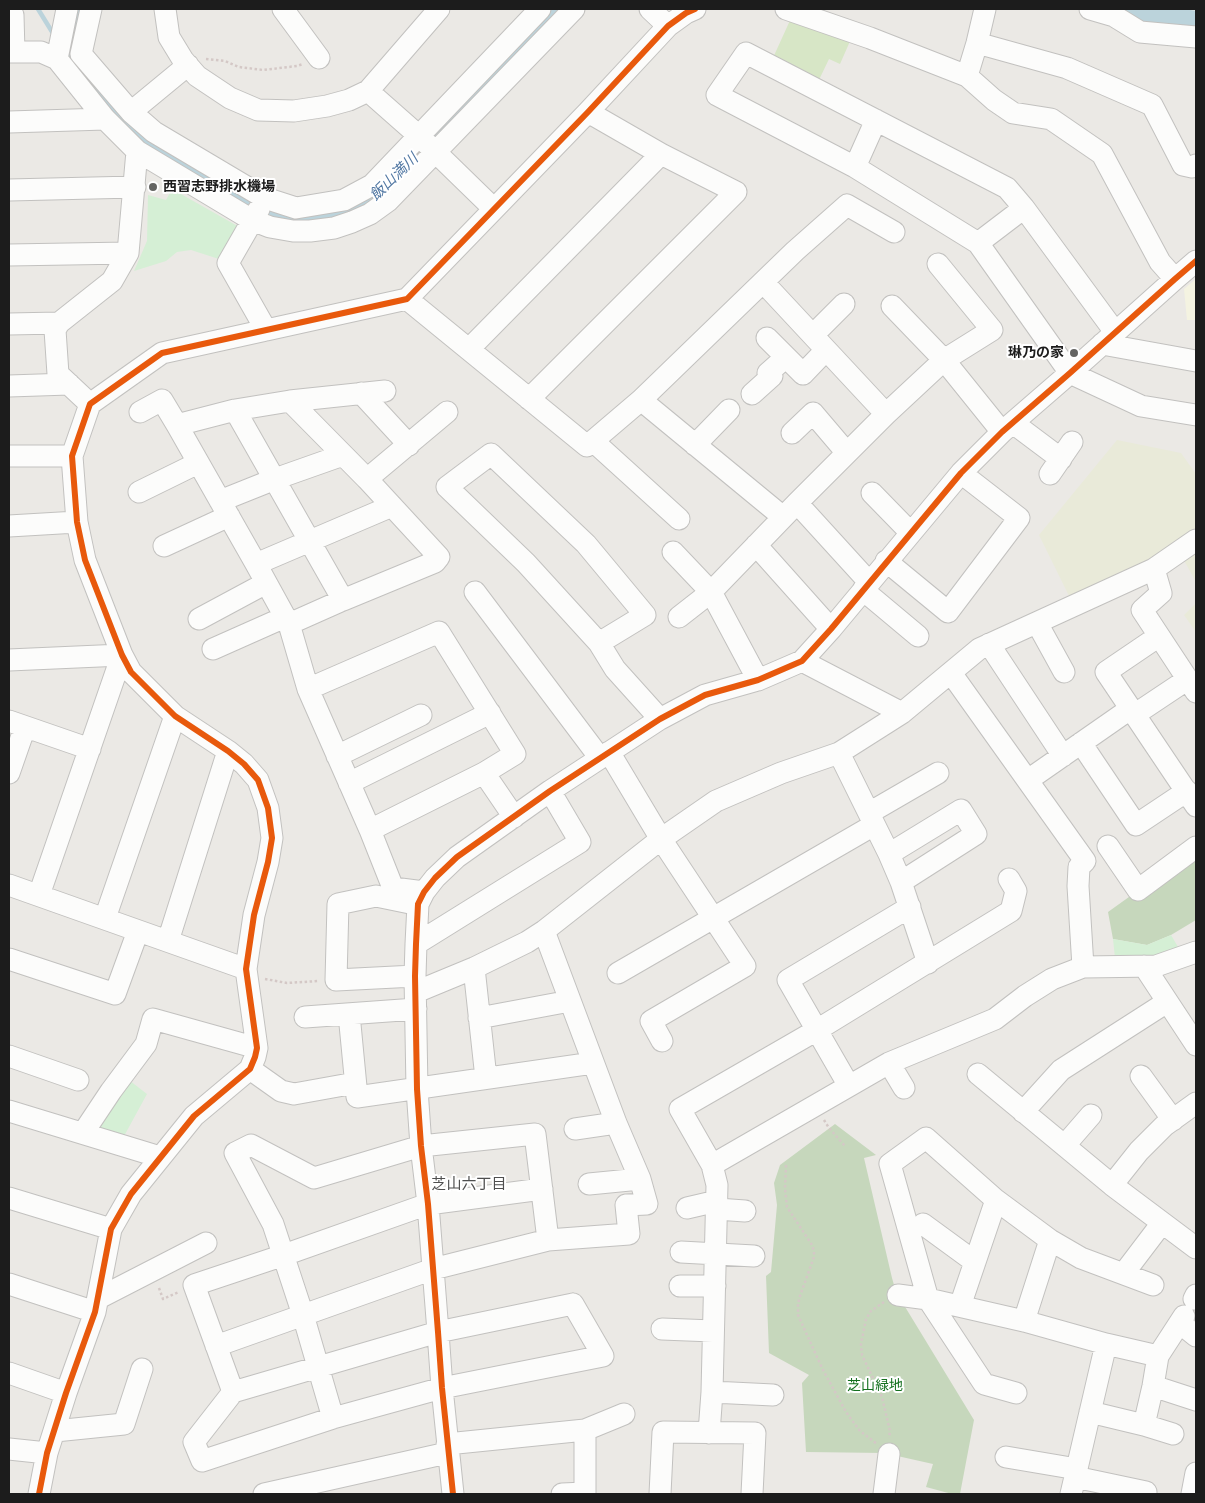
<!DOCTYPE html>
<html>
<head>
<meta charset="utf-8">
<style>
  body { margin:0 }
  #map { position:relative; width:1205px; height:1503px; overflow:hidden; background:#ebe9e5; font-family:"Public Sans",sans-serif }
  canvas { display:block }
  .frame { position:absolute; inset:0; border:10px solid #1c1c1c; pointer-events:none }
</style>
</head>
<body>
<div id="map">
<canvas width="1205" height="1503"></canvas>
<div class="frame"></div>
</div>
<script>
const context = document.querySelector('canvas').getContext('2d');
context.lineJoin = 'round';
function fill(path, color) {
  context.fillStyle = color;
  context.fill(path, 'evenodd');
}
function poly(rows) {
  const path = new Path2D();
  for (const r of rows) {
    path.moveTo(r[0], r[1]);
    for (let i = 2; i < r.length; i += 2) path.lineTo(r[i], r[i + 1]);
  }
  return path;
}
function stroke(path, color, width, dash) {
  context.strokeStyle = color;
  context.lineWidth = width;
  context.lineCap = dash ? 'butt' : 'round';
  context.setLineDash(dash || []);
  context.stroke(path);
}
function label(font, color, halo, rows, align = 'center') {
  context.font = font + ' "Public Sans","Noto Sans JP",sans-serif';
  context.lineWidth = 4;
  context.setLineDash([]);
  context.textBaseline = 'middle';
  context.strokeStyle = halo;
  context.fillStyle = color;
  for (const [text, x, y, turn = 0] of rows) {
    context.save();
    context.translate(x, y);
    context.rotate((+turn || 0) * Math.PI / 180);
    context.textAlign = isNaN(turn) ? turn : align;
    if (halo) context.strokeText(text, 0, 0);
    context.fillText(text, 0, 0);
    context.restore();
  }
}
const education = poly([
  [1196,279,1196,320,1187,320,1184,289]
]);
const farmland = poly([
  [1117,440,1181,453,1196,474,1196,534,1145,568,1071,600,1039,535],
  [1196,546,1196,582,1181,555],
  [1196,603,1196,632,1184,615]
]);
const grass = poly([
  [792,16,851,39,840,64,829,59,817,84,772,60]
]);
const forest = poly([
  [1196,849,1196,920,1171,935,1147,945,1113,939,1108,912],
  [835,1124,876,1155,864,1158,892,1278,896,1292,974,1420,960,1494,952,1494,926,1487,933,1464,884,1453,806,1452,802,1383,809,1375,769,1353,766,1276,771,1272,777,1205,774,1183,780,1165]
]);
const park = poly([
  [172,189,241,228,222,260,191,250,177,252,166,261,134,271,147,241,148,195,166,200],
  [1171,935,1181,952,1157,962,1115,958,1113,939,1147,945],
  [125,1077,147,1094,123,1138,93,1129]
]);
const stream = poly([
  [38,9,54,35]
]);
const river = poly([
  [1130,9,1144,17,1196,24],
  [79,22,70,62,141,138,242,198,276,216,294,218,311,218,330,216,349,211,365,204,381,192,395,179,558,9]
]);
const path = poly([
  [206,59,225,61,239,67,263,70,297,66,303,64],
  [265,979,287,983,319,981],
  [824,1120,829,1128,845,1146],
  [786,1165,785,1189,787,1207,812,1245,814,1251,814,1257,800,1296,798,1304,798,1315,822,1368,846,1412,860,1431,877,1444],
  [159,1288,163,1299,179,1292],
  [884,1302,871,1311,866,1319,861,1344,862,1355,882,1397,890,1431,889,1438]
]);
const minor = poly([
  [67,9,57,59,105,119,137,151,252,220,270,227,293,231,310,231,334,228,352,222,370,214,388,201,574,9],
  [91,9,81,54,131,112,154,132,265,198,296,208,344,200,372,185,540,9],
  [165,9,169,37,183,60,197,76,230,98,258,110,294,111,327,106,349,100,368,91,439,9],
  [283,9,319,58],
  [650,9,668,26],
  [786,9,870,38,967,76,994,100,1013,113,1051,119,1102,154,1160,262,1175,279],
  [1090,9,1114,16,1140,32,1196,37],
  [13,15,14,52],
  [977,43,1067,68,1152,105,1183,165,1192,167,1196,165],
  [9,52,41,52,57,59],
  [967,76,977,43,985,9],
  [368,91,419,136,494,209],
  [131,112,188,65],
  [9,122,105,119],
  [855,167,876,120],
  [9,190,135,187],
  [259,209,228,263,266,330],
  [978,243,1024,208],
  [9,255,128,253],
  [763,282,886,414],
  [407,299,587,446,641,400,795,251,847,205,894,232],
  [892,306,944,360,1002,432],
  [9,324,59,323],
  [1115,332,1024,208,1007,188,746,53,717,95,855,167,978,243,1070,373,1141,406,1196,415],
  [813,335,844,304],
  [767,338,803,374,826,350],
  [1102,344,1196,361],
  [469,349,661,154],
  [9,386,69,384],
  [361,393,409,445],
  [752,394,772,376,768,373,786,357],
  [529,399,736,192,661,154,588,112],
  [641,400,783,517],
  [90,404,58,374,55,330,59,323,112,281,128,253,137,151],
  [235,410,343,600],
  [140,412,162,400,177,425,256,564,289,624,308,689,370,830,393,888,424,892],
  [1013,423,1061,459],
  [177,425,235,410,290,401,385,391],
  [792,433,813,413,847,453],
  [593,441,679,519],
  [695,445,729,410],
  [9,456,72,456],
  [1050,474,1072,442],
  [367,479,447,412],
  [139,492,198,463],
  [872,493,910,532],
  [220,501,275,479,343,455],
  [797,503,869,582],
  [9,526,77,522],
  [756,545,831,629],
  [164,546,229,516],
  [673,552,711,592,758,680],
  [886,561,948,612,1019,518,961,473],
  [256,564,392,506],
  [1154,569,1161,593,1142,610,1196,692],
  [863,590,918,636],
  [475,592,600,758],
  [679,617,711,592,797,503,886,414,944,360,992,330,938,264],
  [199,619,266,583],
  [1037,623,1064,672],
  [289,624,343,600,435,562,439,557,367,479,290,401],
  [1159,636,1106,672,1196,806],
  [599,643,645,615,586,544,491,454,447,487,526,563,599,643,615,669,660,719],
  [989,644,1063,756],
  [213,649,285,617],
  [9,660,122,655,39,895],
  [802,661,902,713],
  [951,673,1085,861,1079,867,1078,886,1083,967],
  [308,689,439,632,515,754,484,773,370,830],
  [1134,715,1188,679],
  [9,721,90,749],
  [1081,743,1136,825,1187,791],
  [609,752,661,839,745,966,651,1021,662,1041],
  [839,753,889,854,901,882,928,963],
  [337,756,421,715],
  [9,773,25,727],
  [484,773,514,817],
  [1028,780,1130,709],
  [349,783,490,713],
  [869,813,938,773],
  [1108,846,1138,890,1196,847],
  [889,854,961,810,976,834,901,882],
  [9,885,246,969],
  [410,903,376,896,338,904,336,980,415,976],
  [105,918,175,716],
  [168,941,228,751],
  [416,944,580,842,550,791],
  [9,959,115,994,138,931],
  [1144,966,1196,1045],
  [474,968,486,1078],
  [618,973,874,825],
  [416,992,474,968,527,942,544,931,661,839,716,801,781,773,839,753,902,713,979,649,1154,569,1196,540],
  [349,1014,357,1097,593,1063],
  [305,1017,416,1009],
  [479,1018,570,1001],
  [9,1056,78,1080],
  [889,1063,904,1088],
  [250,1069,281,1091,294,1094,355,1083],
  [978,1074,1112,1185,1196,1248],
  [1141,1076,1173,1120],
  [849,1086,788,980,910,907],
  [9,1111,160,1157],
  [1023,1112,1061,1070,1167,1002],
  [575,1129,616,1123],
  [83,1133,111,1091,146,1044,153,1019,257,1048],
  [1065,1145,1091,1115],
  [712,1165,889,1063,995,1019,1025,996,1052,979,1083,967,1156,966,1196,952],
  [589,1184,640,1179],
  [1112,1185,1139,1151,1164,1126,1196,1103],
  [9,1198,111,1229],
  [687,1208,717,1201],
  [717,1209,745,1211],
  [923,1224,975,1262],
  [681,1252,754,1256],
  [1124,1273,1162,1223],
  [9,1284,95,1312],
  [680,1286,715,1286],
  [898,1295,928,1299,1024,1321,1106,1344,1158,1356],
  [99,1298,206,1243],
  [1194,1299,1196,1295],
  [573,1304,603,1356,442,1388,333,1418,202,1461,194,1442,233,1392,438,1332,573,1304],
  [960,1306,996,1200],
  [1024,1321,1050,1240],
  [1180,1323,1196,1336],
  [662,1329,713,1331],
  [216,1346,433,1269,548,1240,629,1234,626,1205,647,1204,640,1179,616,1123,544,931],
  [9,1373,66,1393],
  [1153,1386,1196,1400],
  [233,1392,194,1285,284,1255,428,1204,542,1189],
  [712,1392,773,1395],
  [1016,1393,984,1384,928,1299,890,1164,926,1138,996,1200,1050,1240,1081,1258,1153,1285],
  [1090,1412,1144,1425,1173,1434],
  [333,1418,303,1315,273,1224,235,1153,251,1145,314,1178,421,1146,535,1134,548,1240],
  [1144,1425,1153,1386,1158,1356,1184,1316],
  [585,1430,624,1414],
  [55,1431,124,1424,142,1369],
  [709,1433,712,1392,717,1185,712,1165,680,1109,817,1030,1011,911,1016,891,1009,879],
  [447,1444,585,1430,585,1493,562,1494],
  [9,1449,47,1453],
  [1006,1457,1077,1469],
  [1075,1477,1146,1492],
  [39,1494,47,1453,66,1393,95,1312,111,1229,131,1194,194,1116,250,1069,255,1057,257,1048,246,969,254,915,268,862,272,838,268,808,258,780,244,764,228,751,175,716,131,672,122,655,85,560,77,522,72,456,90,404,162,353,407,299,588,112,668,26,686,13,695,9],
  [264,1494,447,1453],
  [453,1494,442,1388,438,1332,428,1204,421,1146,417,1089,415,976,416,944,418,904,424,892,435,878,457,857,550,791,660,719,705,695,758,680,802,661,831,629,961,473,1002,432,1070,373,1175,279,1196,261],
  [660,1494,663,1432,755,1433,752,1494],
  [884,1494,889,1454],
  [1071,1494,1106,1344],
  [1192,1494,1196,1473]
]);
const cycleway = poly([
  [39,1494,47,1453,66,1393,95,1312,111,1229,131,1194,194,1116,250,1069,255,1057,257,1048,246,969,254,915,268,862,272,838,268,808,258,780,244,764,228,751,175,716,131,672,122,655,85,560,77,522,72,456,90,404,162,353,407,299,588,112,668,26,686,13,695,9],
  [453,1494,442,1388,438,1332,428,1204,421,1146,417,1089,415,976,416,944,418,904,424,892,435,878,457,857,550,791,660,719,705,695,758,680,802,661,831,629,961,473,1002,432,1070,373,1175,279,1196,261]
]);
const markers = [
  [153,187,5,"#646462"],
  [1074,353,5,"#646462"]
];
const poiNames = [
  ["西習志野排水機場",163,187],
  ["琳乃の家",1064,353,"right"]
];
const parkNames = [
  ["芝山緑地",875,1386]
];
const waterNames = [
  ["飯山満川",394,177,-44]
];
const neighbourhoodNames = [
  ["芝山六丁目",469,1184]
];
fill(education, '#f4f3e1');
fill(farmland, '#e9ead9');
fill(grass, '#d7e6c6');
fill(forest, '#c6d7bc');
fill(park, '#d5efd5');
stroke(stream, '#bbd3db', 4.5);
stroke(river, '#bbd3db', 26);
stroke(minor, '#c2c1bf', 23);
stroke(path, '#d4c8c6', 2.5, [2.5, 2.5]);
stroke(minor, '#fcfcfb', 21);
stroke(cycleway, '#e8590c', 6);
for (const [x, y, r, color] of markers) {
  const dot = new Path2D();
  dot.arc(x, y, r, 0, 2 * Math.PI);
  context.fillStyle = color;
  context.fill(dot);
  stroke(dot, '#fff', 2);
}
label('bold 14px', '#1c1c1c', '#fff', poiNames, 'left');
label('14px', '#14701f', '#fff', parkNames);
label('italic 15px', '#5278a3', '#fff', waterNames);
label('15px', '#4f4f4f', '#fff', neighbourhoodNames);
</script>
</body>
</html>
